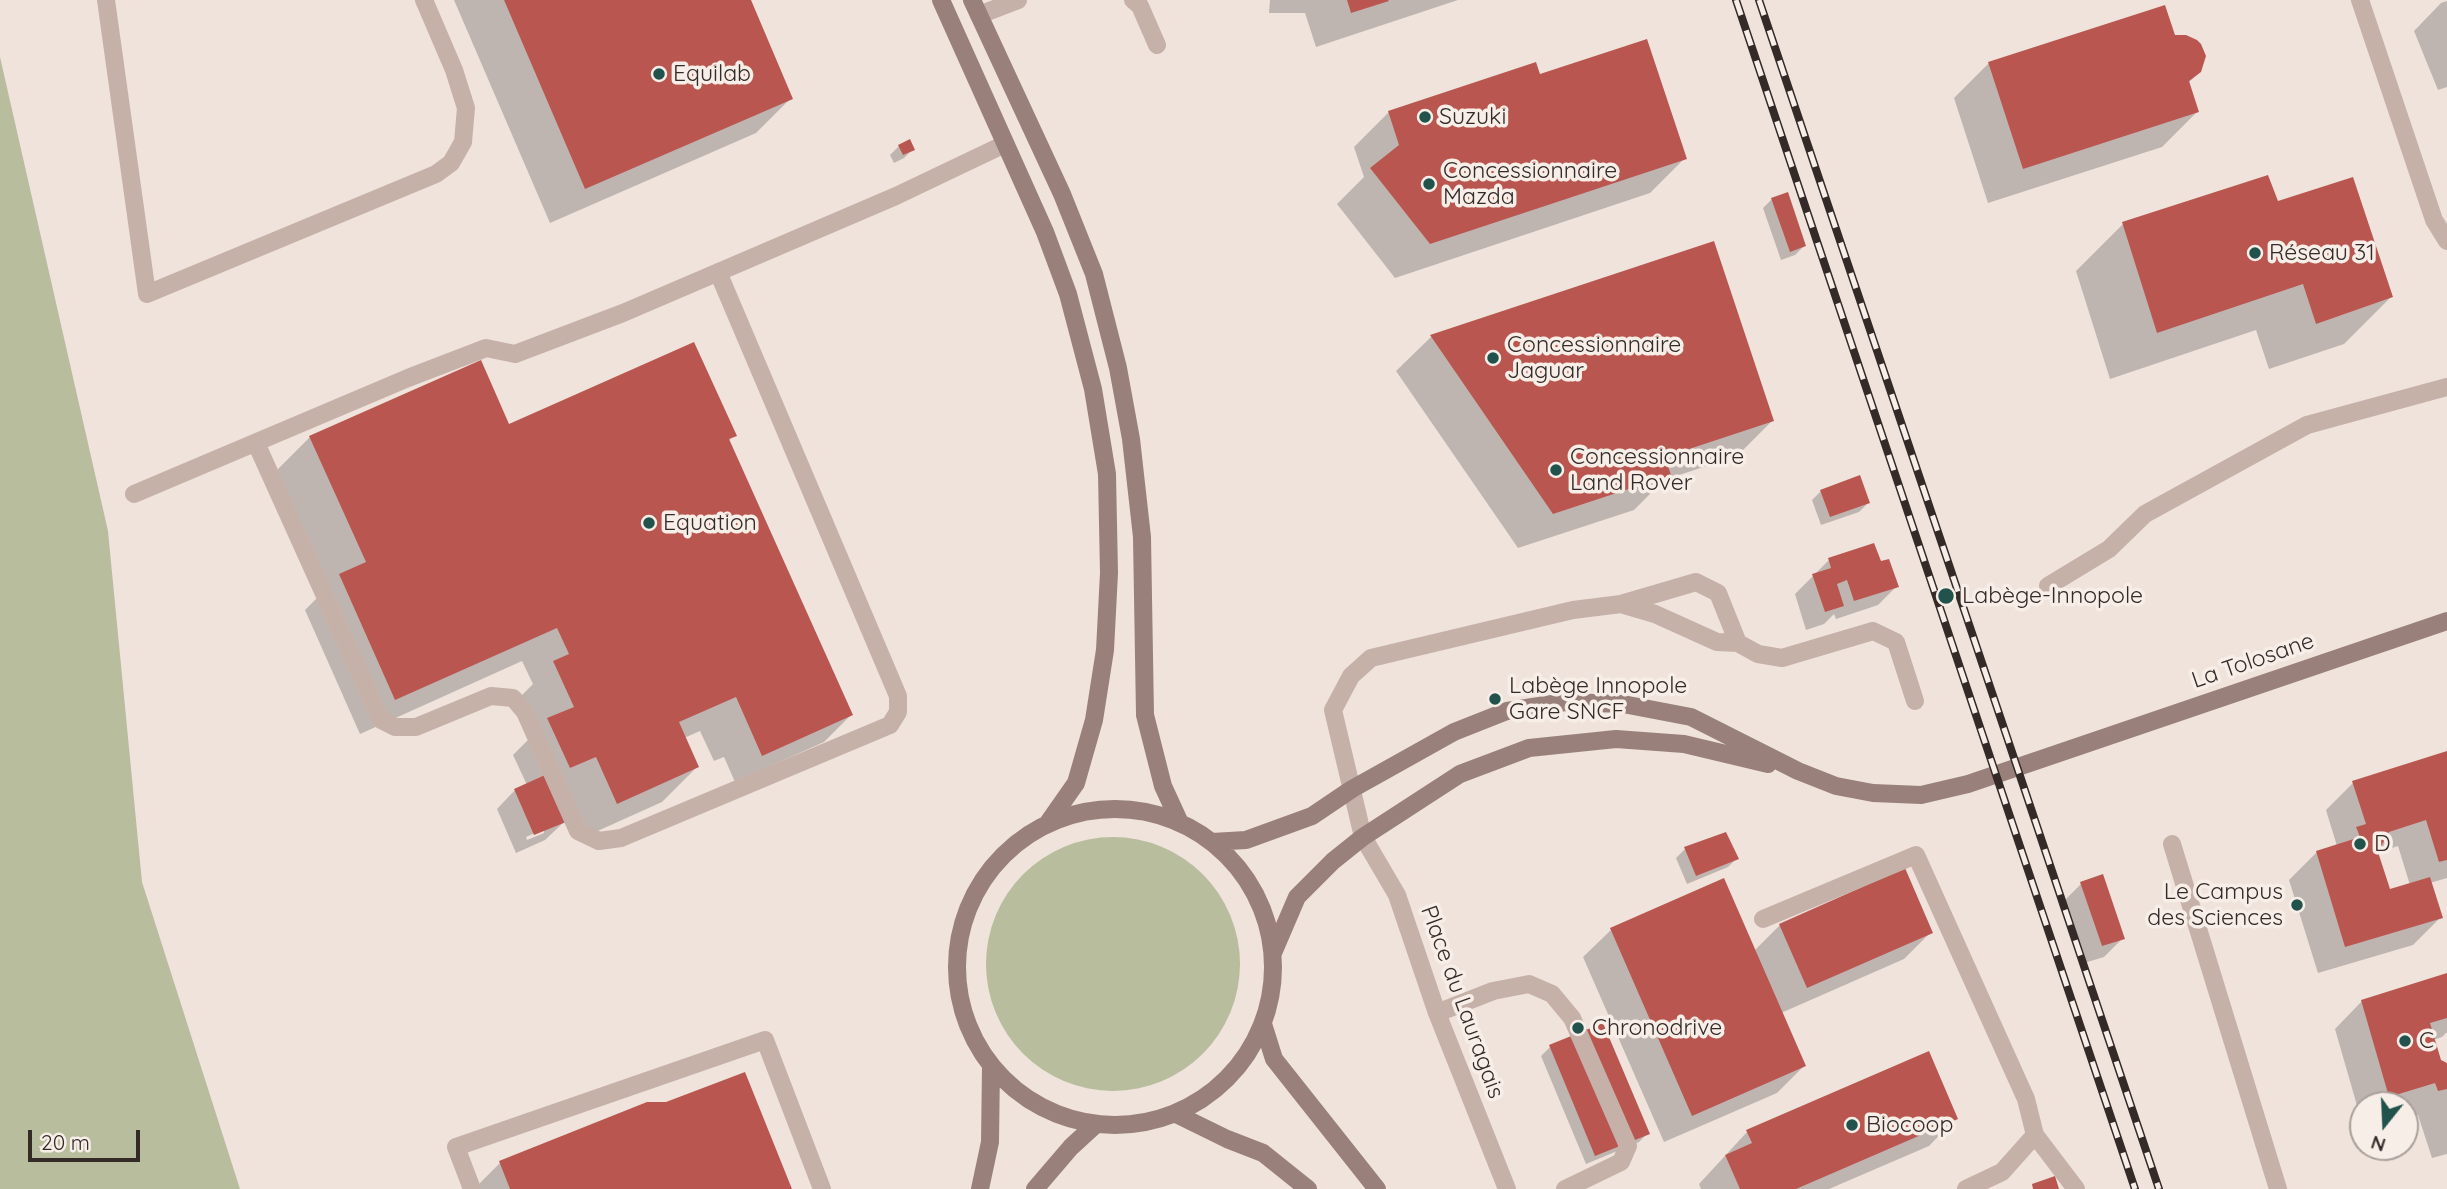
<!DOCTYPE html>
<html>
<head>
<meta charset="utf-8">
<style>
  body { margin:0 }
  #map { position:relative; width:2447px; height:1189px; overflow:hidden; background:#efe3dc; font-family:Quicksand,sans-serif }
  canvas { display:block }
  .north { position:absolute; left:2349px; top:1091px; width:70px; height:70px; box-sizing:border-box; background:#f7eee8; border:2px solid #a9a09b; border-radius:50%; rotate:198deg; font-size:19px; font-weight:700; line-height:28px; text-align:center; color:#342a28 }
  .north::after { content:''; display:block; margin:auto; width:24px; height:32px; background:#22524c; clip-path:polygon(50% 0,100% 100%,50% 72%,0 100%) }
  .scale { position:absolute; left:28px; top:1130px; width:112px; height:32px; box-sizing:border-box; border:4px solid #342a28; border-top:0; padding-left:9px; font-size:21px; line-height:24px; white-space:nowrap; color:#342a28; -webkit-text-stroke:5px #f7eee8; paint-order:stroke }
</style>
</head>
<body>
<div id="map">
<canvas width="2447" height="1189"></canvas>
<div class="north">N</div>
<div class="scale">20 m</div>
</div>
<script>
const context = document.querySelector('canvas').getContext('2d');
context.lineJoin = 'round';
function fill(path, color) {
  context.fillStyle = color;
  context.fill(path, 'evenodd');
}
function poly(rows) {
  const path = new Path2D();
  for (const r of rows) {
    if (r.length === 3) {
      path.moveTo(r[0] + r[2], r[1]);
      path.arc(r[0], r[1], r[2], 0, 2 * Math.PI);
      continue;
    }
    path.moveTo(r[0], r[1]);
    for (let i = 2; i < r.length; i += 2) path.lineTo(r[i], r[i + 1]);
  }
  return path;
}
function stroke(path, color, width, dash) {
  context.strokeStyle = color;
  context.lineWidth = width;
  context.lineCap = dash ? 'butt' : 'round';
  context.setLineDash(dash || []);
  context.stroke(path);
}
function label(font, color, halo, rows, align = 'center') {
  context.font = font + ' Quicksand,sans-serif';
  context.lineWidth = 7;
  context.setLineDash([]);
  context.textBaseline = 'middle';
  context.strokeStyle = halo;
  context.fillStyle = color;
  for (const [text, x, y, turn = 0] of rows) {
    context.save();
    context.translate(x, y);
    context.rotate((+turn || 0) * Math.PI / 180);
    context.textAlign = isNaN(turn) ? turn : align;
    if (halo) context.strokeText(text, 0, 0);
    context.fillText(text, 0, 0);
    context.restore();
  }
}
const green = poly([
  [0,57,108,531,142,882,240,1189,0,1189],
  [1113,964,127]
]);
const shadow = poly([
  [454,0,748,0,791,98,756,133,550,223],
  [1270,0,1458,0,1316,47,1305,13,1269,13],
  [2447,1,2447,87,2438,90,2414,31,2441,3],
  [2173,37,2200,72,2188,83,2197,112,2162,147,1988,203,1954,98,1989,63],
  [1539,77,1685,158,1650,193,1395,278,1337,204,1364,177,1354,147,1389,112],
  [899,146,913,149,904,158,894,163,890,155],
  [1772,199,1804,246,1795,255,1781,260,1763,208],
  [2277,203,2391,297,2344,344,2269,369,2256,330,2110,379,2076,271,2123,224],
  [1713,244,1772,421,1737,456,1664,480,1634,510,1518,548,1396,371,1431,337],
  [508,426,734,435,728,442,851,715,824,742,735,782,724,757,714,761,700,731,684,738,697,767,662,802,582,838,564,822,545,840,516,853,497,809,515,790,527,785,513,755,535,733,519,698,533,684,522,661,360,734,305,610,327,588,275,472,310,437],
  [544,829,544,833,527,840,526,837],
  [1821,491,1868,503,1859,512,1821,525,1812,500],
  [1829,560,1880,564,1897,586,1878,605,1836,619,1834,614,1824,624,1806,630,1795,594],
  [2447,755,2447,878,2430,883,2441,917,2413,945,2318,973,2289,880,2317,852,2337,846,2326,810,2353,783],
  [2398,846,2410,885,2389,891,2376,853],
  [1725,834,1737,858,1728,867,1687,884,1676,858,1685,849],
  [2081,884,2123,938,2104,957,2084,963,2063,902],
  [1780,925,1931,932,1904,959,1781,1013,1804,1066,1777,1093,1664,1142,1583,957,1611,930,1754,951],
  [2447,975,2447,1032,2442,1037,2433,1040,2440,1061,2447,1065,2447,1154,2432,1158,2418,1115,2410,1117,2408,1109,2405,1110,2405,1105,2363,1105,2362,1123,2335,1029,2362,1001],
  [1550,1047,1648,1133,1639,1142,1586,1164,1541,1056],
  [1956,1118,1929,1146,1829,1189,1701,1189,1699,1184,1747,1132],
  [500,1163,790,1189,474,1189]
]);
const building = poly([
  [504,0,751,0,793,99,585,189],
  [1347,0,1388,0,1389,1,1351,13],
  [2165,5,2175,35,2186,35,2197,40,2201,44,2206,56,2201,72,2189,81,2199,112,2023,169,1988,62],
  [1647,39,1687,159,1430,244,1370,168,1399,145,1388,111,1536,62,1540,74],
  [910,139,915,150,903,155,898,145],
  [2268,175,2278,201,2353,177,2393,297,2316,324,2303,284,2157,333,2122,222],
  [1788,192,1806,246,1790,252,1771,198],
  [1714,241,1774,421,1665,457,1671,475,1553,514,1430,335],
  [694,342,737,436,729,439,853,715,762,756,736,697,679,722,699,767,617,804,596,757,570,768,547,718,574,707,553,661,569,654,557,628,395,700,339,574,366,562,309,436,481,360,509,424],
  [1860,475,1870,503,1830,517,1820,490],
  [1874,543,1881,561,1889,559,1899,587,1854,601,1847,580,1837,584,1844,606,1825,612,1812,574,1831,568,1828,558],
  [2447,751,2447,860,2439,862,2426,820,2389,832,2378,852,2390,889,2430,877,2443,918,2345,947,2316,851,2360,837,2356,827,2366,824,2352,781],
  [545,775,566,822,534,835,514,789],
  [1726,832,1739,859,1696,876,1684,847],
  [1905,868,1933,933,1807,988,1779,924],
  [2103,874,2125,939,2102,946,2080,882],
  [1724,878,1806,1066,1692,1116,1610,928],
  [2447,973,2447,1018,2430,1023,2441,1060,2447,1063,2447,1089,2438,1091,2435,1083,2389,1097,2361,1000],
  [1603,1023,1650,1134,1595,1156,1549,1045],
  [1929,1051,1958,1119,1796,1189,1740,1189,1725,1155,1752,1143,1746,1130],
  [745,1072,792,1189,510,1189,499,1161,647,1102,666,1102],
  [2055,1176,2059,1189,2033,1189,2032,1184]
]);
const lane = poly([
  [106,0,147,294,436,174,451,163,463,142,466,108,454,70,424,0],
  [1133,0,1140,6,1157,45],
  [979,15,1018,0],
  [256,443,381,720,395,727,416,727,491,696,513,698,525,712,578,831,599,841,621,838,890,725,898,712,898,696,718,272],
  [134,494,408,378,486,348,515,354,623,313,896,196,1005,144],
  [2048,586,2109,549,2145,514,2307,425,2447,387],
  [1363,837,1397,895,1437,1013,1507,1189],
  [2172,844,2278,1189],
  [1763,919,1916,855,2026,1099,2035,1135,2002,1172,1966,1189],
  [1437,1013,1493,991,1529,984,1552,994,1572,1018,1628,1146,1621,1162,1565,1189],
  [2035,1135,2076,1189],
  [472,1189,456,1147,765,1040,822,1189]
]);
const street = poly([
  [2360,0,2434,220,2447,241],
  [1738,643,1758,654,1782,658,1873,631,1896,642,1915,701],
  [1363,837,1333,710,1351,676,1371,658,1573,610,1621,604,1696,582,1718,593,1738,643,1717,642,1655,614,1621,604]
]);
const secondary = poly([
  [941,0,1045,232,1068,294,1093,389,1107,474,1109,573,1105,650,1094,720,1076,783,1048,823],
  [972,0,1062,194,1094,274,1118,368,1131,439,1142,537,1145,715,1163,786,1180,823],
  [1115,967,158],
  [1212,842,1246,840,1312,816,1352,789,1454,732,1507,711,1565,702,1623,704,1691,717,1798,771,1836,786,1873,793,1921,795,1968,784,2447,621],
  [1273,953,1297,897,1333,861,1363,837,1460,774,1529,748,1616,739,1684,744,1768,764],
  [1263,1024,1274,1059,1377,1189],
  [1176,1114,1227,1139,1263,1153,1308,1189],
  [980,1189,990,1142,991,1067],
  [1035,1189,1071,1147,1095,1125]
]);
const rail = poly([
  [1736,0,2135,1189],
  [1759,0,2159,1189]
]);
const markers = [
  [659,74,7,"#22524c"],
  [1425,117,7,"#22524c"],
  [1429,184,7,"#22524c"],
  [2255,253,7,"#22524c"],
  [1493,358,7,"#22524c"],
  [1556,470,7,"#22524c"],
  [649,523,7,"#22524c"],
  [1946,596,9,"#22524c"],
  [1495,699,7,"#22524c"],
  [2360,844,7,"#22524c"],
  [2297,905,7,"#22524c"],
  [1578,1028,7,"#22524c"],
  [2405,1041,7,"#22524c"],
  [1852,1125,7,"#22524c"]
];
const poiNames = [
  ["Equilab",673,74],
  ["Suzuki",1439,117],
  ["Concessionnaire",1443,171],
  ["Mazda",1443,197],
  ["Réseau 31",2269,253],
  ["Concessionnaire",1507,345],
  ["Jaguar",1507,371],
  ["Concessionnaire",1570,457],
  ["Land Rover",1570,483],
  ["Equation",663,523],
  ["Labège-Innopole",1962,596],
  ["Labège Innopole",1509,686],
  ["Gare SNCF",1509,712],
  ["D",2374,844],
  ["Le Campus",2283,892,"right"],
  ["des Sciences",2283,918,"right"],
  ["Chronodrive",1592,1028],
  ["C",2419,1041],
  ["Biocoop",1866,1125]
];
const streetNames = [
  ["La Tolosane",2253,661,-19],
  ["Place du Lauragais",1462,1002,70]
];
fill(green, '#b8bd9e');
fill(shadow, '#0003');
fill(building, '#ba5650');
stroke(lane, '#c6b1a9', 18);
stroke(street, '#c6b1a9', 18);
stroke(secondary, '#9a807b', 18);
stroke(rail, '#342a28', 8);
stroke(rail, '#f7eee8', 5, [16]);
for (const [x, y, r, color] of markers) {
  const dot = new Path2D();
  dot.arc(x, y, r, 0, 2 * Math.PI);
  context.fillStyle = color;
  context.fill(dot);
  stroke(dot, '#f7eee8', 2.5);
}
label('23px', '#342a28', '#f7eee8', poiNames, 'left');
label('23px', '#342a28', '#f7eee8', streetNames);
</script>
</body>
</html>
